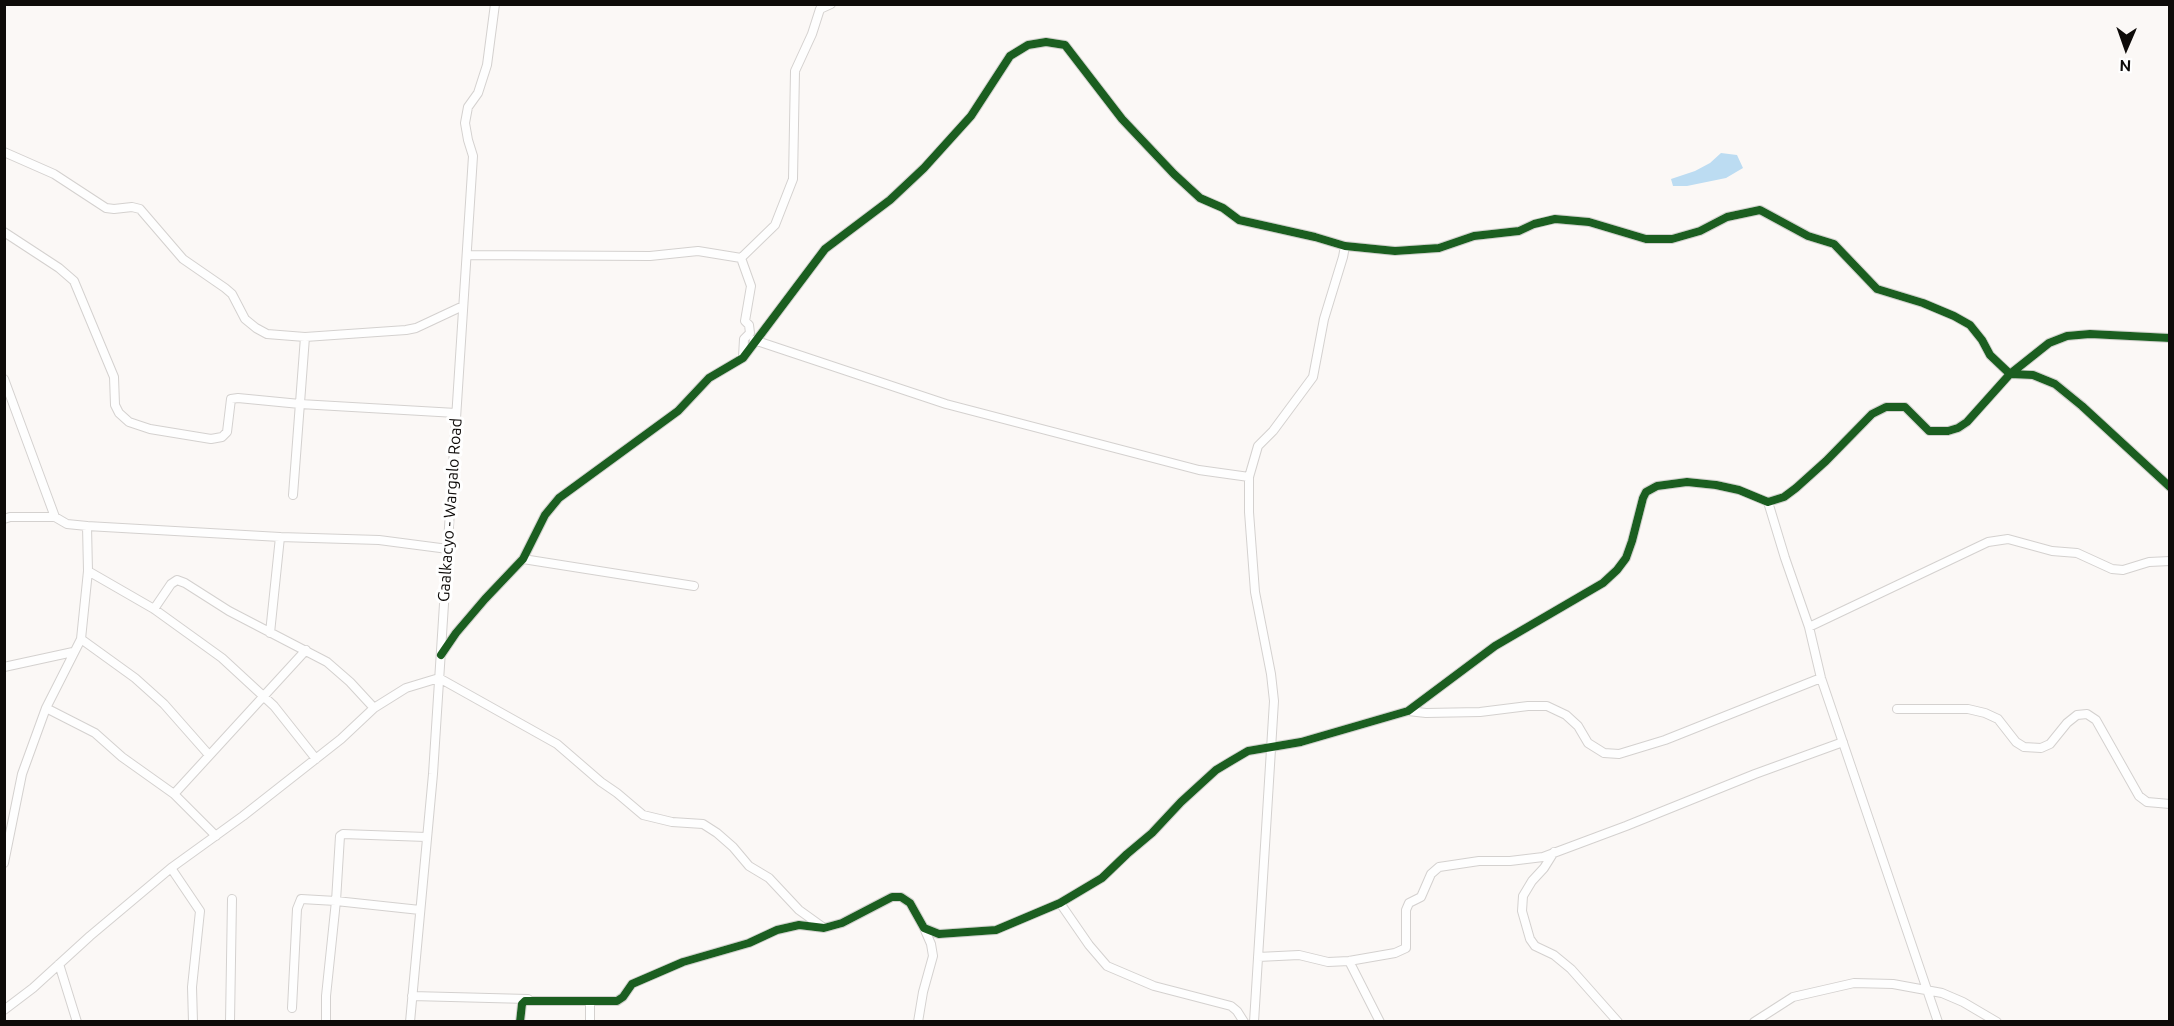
<!DOCTYPE html>
<html>
<head>
<meta charset="utf-8">
<style>
  body { margin:0 }
  #map { position:relative; width:2174px; height:1026px; overflow:hidden; background:#fbf8f6; font-family:Ubuntu,sans-serif }
  canvas { display:block }
  .frame { position:absolute; inset:0; border:6px solid #0e0b09; pointer-events:none }
  .north { position:absolute; left:2096px; top:18px; width:60px; height:60px; -webkit-text-stroke:4px #fff; paint-order:stroke; rotate:182deg; font-size:16px; font-weight:700; line-height:24px; text-align:center; color:#0e0b09 }
  .north::after { content:''; display:block; margin:auto; width:21px; height:27px; background:#0e0b09; clip-path:polygon(50% 0,100% 100%,50% 72%,0 100%) }
</style>
</head>
<body>
<div id="map">
<canvas width="2174" height="1026"></canvas>
<div class="frame"></div>
<div class="north">N</div>
</div>
<script>
const context = document.querySelector('canvas').getContext('2d');
context.lineJoin = 'round';
function fill(path, color) {
  context.fillStyle = color;
  context.fill(path, 'evenodd');
}
function poly(rows) {
  const path = new Path2D();
  for (const r of rows) {
    path.moveTo(r[0], r[1]);
    for (let i = 2; i < r.length; i += 2) path.lineTo(r[i], r[i + 1]);
  }
  return path;
}
function stroke(path, color, width, dash) {
  context.strokeStyle = color;
  context.lineWidth = width;
  context.lineCap = dash ? 'butt' : 'round';
  context.setLineDash(dash || []);
  context.stroke(path);
}
function label(font, color, halo, rows, align = 'center') {
  context.font = font + ' Ubuntu,sans-serif';
  context.lineWidth = 6;
  context.setLineDash([]);
  context.textBaseline = 'middle';
  context.strokeStyle = halo;
  context.fillStyle = color;
  for (const [text, x, y, turn = 0] of rows) {
    context.save();
    context.translate(x, y);
    context.rotate((+turn || 0) * Math.PI / 180);
    context.textAlign = isNaN(turn) ? turn : align;
    if (halo) context.strokeText(text, 0, 0);
    context.fillText(text, 0, 0);
    context.restore();
  }
}
const water = poly([
  [1721,153,1737,155,1743,168,1726,178,1687,186,1673,186,1671,179,1695,171,1710,163]
]);
const minor = poly([
  [4,152,54,174,106,208,114,209,132,207,140,209,183,259,225,288,232,294,245,319,256,328,267,334,305,337,406,330,416,328,463,306],
  [4,232,59,268,74,281,114,377,115,405,119,413,129,422,150,429,211,439,222,437,227,432,231,399,238,398,300,404,456,413],
  [467,255,650,256,698,251,741,258],
  [754,340,946,404,1199,470,1249,477],
  [743,357,744,339,750,333,749,325,745,321,751,286,741,258,775,225,793,179,795,71,812,34,820,9,831,4],
  [4,379,55,517],
  [293,495,305,337],
  [1768,502,1785,558,1809,627,1821,678,1938,1022],
  [4,519,10,517,55,517,67,524,87,526],
  [523,559,694,586],
  [88,571,154,609,222,658,274,706,316,759],
  [154,609,171,584,177,580,185,583,229,611,327,662,350,682,374,708],
  [1809,627,1988,542,2008,539,2052,551,2077,553,2112,569,2123,570,2149,562,2170,561],
  [270,633,280,537],
  [81,639,135,678,164,704,209,755],
  [441,655,456,633,485,599,523,559,545,515,559,498,678,411,709,378,743,358,825,249,890,200,924,168,971,116,1010,56,1028,45,1046,42,1065,45,1122,119,1174,174,1200,198,1223,208,1239,220,1315,237,1345,246,1395,251,1439,248,1474,236,1519,231,1534,224,1555,219,1589,222,1646,239,1672,239,1700,231,1727,217,1760,210,1808,236,1834,244,1877,289,1923,303,1954,316,1970,325,1982,340,1990,355,2010,374,2033,375,2055,384,2082,406,2170,487],
  [4,667,73,652],
  [46,708,95,733,122,757,174,794,216,836],
  [1897,709,1968,709,1985,713,1998,719,2016,742,2024,747,2041,748,2050,744,2067,723,2077,715,2087,714,2096,720,2139,796,2147,802,2170,804],
  [1408,711,1426,713,1480,712,1528,706,1547,706,1566,715,1578,726,1588,743,1604,753,1619,754,1665,740,1821,678],
  [174,794,306,650],
  [1554,852,1544,868,1532,881,1523,896,1522,911,1530,939,1535,946,1554,955,1571,969,1618,1022],
  [4,863,22,774,46,708,81,639,88,571,87,526,280,537,379,540,448,549],
  [171,868,200,911,192,987,193,1022],
  [1060,903,1089,945,1107,966,1154,986,1231,1006,1237,1011,1244,1022],
  [1258,957,1299,955,1328,962,1349,961,1395,953,1406,948,1406,910,1409,903,1421,897,1431,874,1439,867,1479,861,1510,861,1543,857,1626,826,1755,774,1843,742],
  [1349,961,1380,1022],
  [59,964,77,1022],
  [412,996,528,999],
  [292,1008,297,909,301,899,336,901,420,910],
  [4,1010,33,988,90,936,171,868,243,816,341,739,374,708,406,688,439,678,557,744,601,782,617,793,643,815,672,822,703,824,717,833,733,847,749,866,769,878,799,910,824,928],
  [230,1022,232,899],
  [326,1022,326,996,336,901,340,836,343,834,426,837],
  [410,1022,433,774,473,156,468,140,465,123,468,107,478,93,487,65,495,4],
  [520,1022,522,1004,525,1001,617,1001,623,997,632,984,683,962,749,943,777,930,799,925,824,928,842,923,892,897,901,897,910,903,924,928,939,934,996,930,1060,903,1102,878,1127,854,1152,833,1181,802,1216,770,1231,761,1248,751,1301,742,1408,711,1495,646,1603,583,1617,570,1626,558,1632,541,1643,498,1646,492,1657,486,1687,482,1716,485,1739,490,1768,502,1784,497,1796,488,1826,461,1872,414,1886,407,1905,407,1929,431,1948,431,1958,428,1967,422,2010,374,2049,343,2067,336,2090,334,2170,338],
  [590,1022,590,1002],
  [918,1022,923,992,933,956,931,944,924,928],
  [1254,1022,1274,701,1271,674,1255,592,1249,512,1249,477,1258,446,1273,431,1313,377,1324,319,1343,257,1345,246],
  [1754,1022,1793,997,1854,983,1893,984,1942,993,1963,1002,1997,1022]
]);
const cycleway = poly([
  [441,655,456,633,485,599,523,559,545,515,559,498,678,411,709,378,743,358,825,249,890,200,924,168,971,116,1010,56,1028,45,1046,42,1065,45,1122,119,1174,174,1200,198,1223,208,1239,220,1315,237,1345,246,1395,251,1439,248,1474,236,1519,231,1534,224,1555,219,1589,222,1646,239,1672,239,1700,231,1727,217,1760,210,1808,236,1834,244,1877,289,1923,303,1954,316,1970,325,1982,340,1990,355,2010,374,2033,375,2055,384,2082,406,2170,487],
  [520,1022,522,1004,525,1001,617,1001,623,997,632,984,683,962,749,943,777,930,799,925,824,928,842,923,892,897,901,897,910,903,924,928,939,934,996,930,1060,903,1102,878,1127,854,1152,833,1181,802,1216,770,1231,761,1248,751,1301,742,1408,711,1495,646,1603,583,1617,570,1626,558,1632,541,1643,498,1646,492,1657,486,1687,482,1716,485,1739,490,1768,502,1784,497,1796,488,1826,461,1872,414,1886,407,1905,407,1929,431,1948,431,1958,428,1967,422,2010,374,2049,343,2067,336,2090,334,2170,338]
]);
const streetNames = [
  ["Gaalkacyo - Wargalo Road",450,510,-86]
];
fill(water, '#bcdcf2');
stroke(minor, '#d4d1cf', 10);
stroke(minor, '#fefefe', 8);
stroke(cycleway, '#1b5e20', 8);
label('16px', '#0e0b09', '#fff', streetNames);
</script>
</body>
</html>
